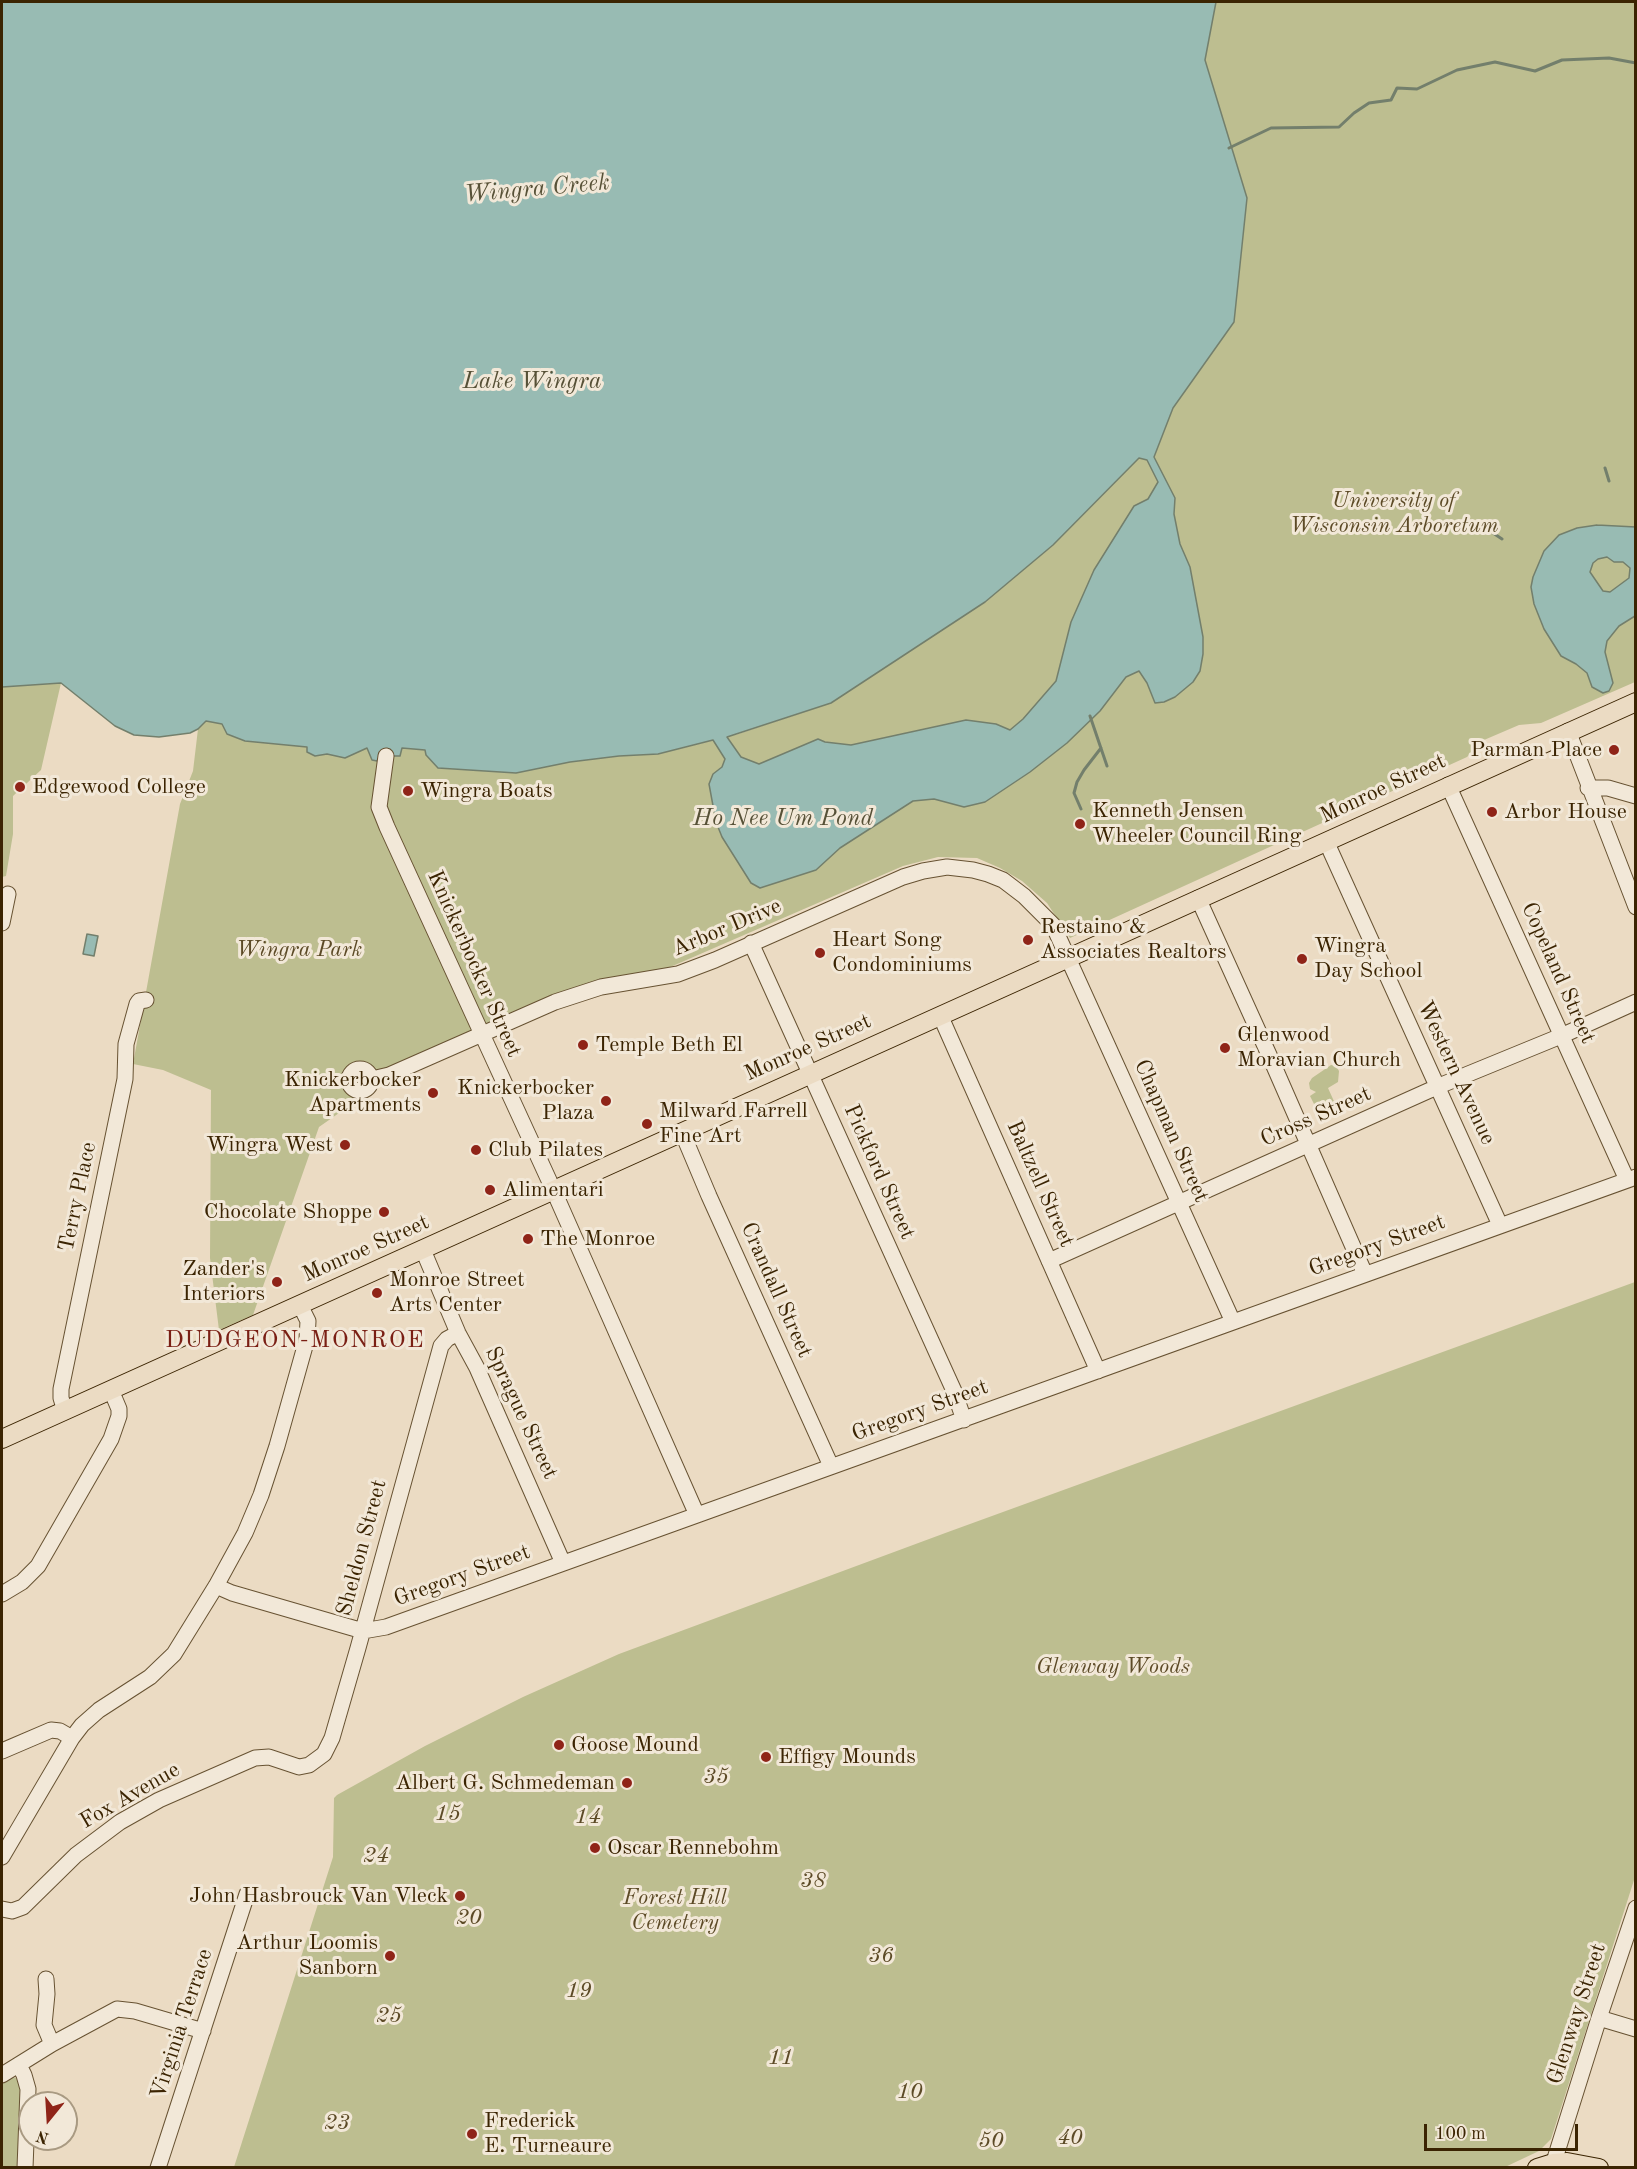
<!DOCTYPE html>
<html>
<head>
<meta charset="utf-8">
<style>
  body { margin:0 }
  #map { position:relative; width:1637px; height:2169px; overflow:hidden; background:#ebdbc3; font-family:"Old Standard TT",serif }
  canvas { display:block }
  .frame { position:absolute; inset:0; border:3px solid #3b2402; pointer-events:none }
  .north { position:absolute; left:18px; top:2091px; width:60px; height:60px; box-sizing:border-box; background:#f2e8d8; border:2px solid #a99a82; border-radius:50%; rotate:198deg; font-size:16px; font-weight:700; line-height:24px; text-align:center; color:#3b2402 }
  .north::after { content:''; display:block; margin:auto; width:21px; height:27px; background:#8f2418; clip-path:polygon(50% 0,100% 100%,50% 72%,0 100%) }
  .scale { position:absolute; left:1424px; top:2124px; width:154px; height:27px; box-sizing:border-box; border:3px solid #3b2402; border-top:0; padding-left:8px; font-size:18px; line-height:21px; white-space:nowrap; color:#3b2402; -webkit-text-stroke:4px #f2e8d8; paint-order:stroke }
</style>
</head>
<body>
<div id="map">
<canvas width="1637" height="2169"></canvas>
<div class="frame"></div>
<div class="north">N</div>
<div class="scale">100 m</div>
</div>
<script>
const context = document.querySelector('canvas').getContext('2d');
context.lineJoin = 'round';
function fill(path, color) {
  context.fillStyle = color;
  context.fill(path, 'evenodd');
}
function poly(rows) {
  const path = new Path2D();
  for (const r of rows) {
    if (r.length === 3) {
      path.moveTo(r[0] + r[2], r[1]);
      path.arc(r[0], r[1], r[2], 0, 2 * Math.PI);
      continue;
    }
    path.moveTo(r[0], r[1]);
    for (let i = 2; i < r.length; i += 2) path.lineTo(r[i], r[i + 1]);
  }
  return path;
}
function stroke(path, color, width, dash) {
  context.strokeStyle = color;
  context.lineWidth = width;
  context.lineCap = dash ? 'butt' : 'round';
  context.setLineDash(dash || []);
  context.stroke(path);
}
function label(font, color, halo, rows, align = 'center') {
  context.font = font + ' "Old Standard TT",serif';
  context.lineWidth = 6;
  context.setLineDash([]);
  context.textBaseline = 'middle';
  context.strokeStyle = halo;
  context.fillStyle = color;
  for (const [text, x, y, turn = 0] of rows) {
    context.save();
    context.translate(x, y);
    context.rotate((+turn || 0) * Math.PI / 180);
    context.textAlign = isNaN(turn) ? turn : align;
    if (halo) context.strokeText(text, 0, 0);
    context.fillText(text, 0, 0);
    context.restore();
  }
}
const green = poly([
  [1216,2,1635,2,1635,682,1541,723,1519,725,1484,740,1467,757,1070,938,1047,903,1022,881,1000,868,977,858,938,857,903,866,668,968,601,979,381,1070,349,1106,319,1127,253,1315,219,1330,210,1258,211,1090,163,1070,133,1064,180,804,193,771,198,729,206,721,222,724,245,741,308,747,315,756,327,754,345,758,367,747,372,760,379,756,400,756,402,748,425,750,438,768,516,773,570,762,619,756,658,754,738,734,831,703,985,602,1053,545,1139,458,1154,457,1173,408,1234,322,1247,198,1205,60],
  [61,683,41,770,13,796,13,834,6,876,2,877,2,686],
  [1331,1065,1336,1066,1339,1071,1338,1082,1328,1088,1337,1108,1320,1116,1310,1096,1316,1092,1310,1089,1309,1083,1312,1078],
  [1635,1282,1635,1877,1551,2139,1539,2151,1503,2168,234,2167,333,1857,334,1798,337,1795,425,1746,523,1697,619,1654,948,1532],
  [10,2077,16,2078,20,2082,19,2167,2,2167,2,2082]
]);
const water = poly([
  [2,2,1216,2,1205,60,1247,198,1234,322,1173,408,1154,457,1175,498,1174,514,1180,544,1190,567,1203,637,1203,654,1200,671,1193,682,1175,697,1164,702,1155,703,1147,683,1139,671,1126,677,1100,711,1067,743,1030,772,985,802,964,807,934,799,913,801,840,848,816,870,760,888,751,883,722,837,716,822,709,784,713,774,722,767,725,759,713,740,658,754,619,756,570,762,516,773,438,768,426,755,425,750,402,748,400,756,380,756,377,761,372,760,367,748,345,758,327,754,315,756,307,752,307,747,245,741,227,734,222,724,206,721,198,729,190,733,159,737,134,735,115,726,61,683,2,687,2,2],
  [1139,458,1147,460,1158,482,1148,499,1134,506,1094,570,1071,622,1056,681,1023,719,1010,730,996,724,966,720,851,745,825,742,818,739,759,764,741,757,727,737,831,703,985,602,1053,545,1139,458],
  [1597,525,1636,527,1635,616,1619,626,1607,641,1605,652,1613,683,1609,691,1603,693,1592,687,1587,673,1576,664,1561,656,1544,629,1534,604,1531,587,1533,577,1544,551,1559,535,1577,528,1597,525],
  [1607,557,1614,562,1623,562,1630,568,1629,578,1610,592,1603,591,1590,572,1593,563,1598,559,1607,557],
  [87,934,98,936,94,956,83,954,87,934]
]);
const stream = poly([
  [1229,148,1271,128,1339,127,1354,113,1369,103,1391,100,1397,88,1417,89,1457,70,1495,62,1535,71,1562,60,1609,58,1636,63],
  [1605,468,1609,481],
  [1481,525,1502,539],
  [1090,716,1107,766],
  [1081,809,1074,793,1077,782,1084,770,1101,748]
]);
const minor = poly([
  [1568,731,1636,907],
  [386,756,379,807,387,827,553,1189,697,1515],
  [1448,785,1627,1180],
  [1588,788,1608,788,1636,796],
  [1326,841,1500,1225],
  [1198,898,1270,1057,1365,1274],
  [2,923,8,894],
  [751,943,954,1391,964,1420],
  [940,1015,1098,1371],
  [360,1080,11],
  [372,1079,389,1075,555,1002,601,987,678,974,715,960,903,877,923,871,947,867,973,870,988,874,1003,880,1024,896,1053,925,1233,1322],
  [682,1132,709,1196,831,1466],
  [423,1250,458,1333,477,1368,563,1563],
  [1049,1261,1439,1086,1561,1036,1636,1002],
  [65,1411,61,1398,61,1389,125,1079,126,1044,137,1004,139,1001,146,1000],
  [216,1586,232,1593,363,1631,386,1627,1636,1177],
  [2,1594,22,1582,38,1566,111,1439,119,1416,119,1409,111,1390],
  [2,1751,51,1730,60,1731,72,1738],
  [2,1857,72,1738,82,1725,99,1710,150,1677,174,1654,216,1586,245,1533,261,1495,277,1446,307,1339,308,1321,300,1305],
  [2,1909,12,1911,23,1907,76,1855,120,1822,159,1800,255,1758,269,1757,299,1767,309,1765,324,1754,332,1738,358,1648,441,1346,447,1339,458,1333],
  [46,1979,47,1994,44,2025,52,2044],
  [1599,2018,1636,2029],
  [19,2065,24,2075,28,2089,25,2168],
  [2,2075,52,2044,117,2009,135,2011,203,2031],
  [158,2168,247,1894],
  [1552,2168,1599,2018,1636,1908]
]);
const major = poly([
  [2,1439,1636,702],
  [1537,2168,1553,2163,1567,2162,1599,2168]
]);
const markers = [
  [1614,750,6,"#8f2418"],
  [20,787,6,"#8f2418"],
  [408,791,6,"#8f2418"],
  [1492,812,6,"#8f2418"],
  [1080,824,6,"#8f2418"],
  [1028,940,6,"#8f2418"],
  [820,953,6,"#8f2418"],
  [1302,959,6,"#8f2418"],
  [583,1045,6,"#8f2418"],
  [1225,1048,6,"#8f2418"],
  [433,1093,6,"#8f2418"],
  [606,1101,6,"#8f2418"],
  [647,1124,6,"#8f2418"],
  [345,1145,6,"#8f2418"],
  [476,1150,6,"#8f2418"],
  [490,1190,6,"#8f2418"],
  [384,1212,6,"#8f2418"],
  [528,1239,6,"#8f2418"],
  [277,1282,6,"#8f2418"],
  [377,1293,6,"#8f2418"],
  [559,1745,6,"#8f2418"],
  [766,1757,6,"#8f2418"],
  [627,1783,6,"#8f2418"],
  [595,1848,6,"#8f2418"],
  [460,1896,6,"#8f2418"],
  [390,1956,6,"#8f2418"],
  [472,2134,6,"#8f2418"]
];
const parkNames = [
  ["University of",1394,501],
  ["Wisconsin Arboretum",1394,526],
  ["Wingra Park",299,950],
  ["Glenway Woods",1113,1667],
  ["35",716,1777],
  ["15",448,1814],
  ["14",588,1817],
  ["24",376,1856],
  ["38",813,1881],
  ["Forest Hill",675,1898],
  ["Cemetery",675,1923],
  ["20",469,1918],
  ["36",881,1956],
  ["19",579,1991],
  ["25",389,2016],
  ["11",781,2058],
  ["10",910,2092],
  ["23",337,2123],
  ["40",1070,2138],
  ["50",991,2141]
];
const poiNames = [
  ["Parman Place",1602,750,"right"],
  ["Edgewood College",32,787],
  ["Wingra Boats",420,791],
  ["Kenneth Jensen",1092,811],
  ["Wheeler Council Ring",1092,836],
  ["Arbor House",1504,812],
  ["Restaino &",1040,927],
  ["Associates Realtors",1040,952],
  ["Heart Song",832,940],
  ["Condominiums",832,965],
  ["Wingra",1314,946],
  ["Day School",1314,971],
  ["Glenwood",1237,1035],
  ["Moravian Church",1237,1060],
  ["Temple Beth El",595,1045],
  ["Knickerbocker",421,1080,"right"],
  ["Apartments",421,1105,"right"],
  ["Knickerbocker",594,1088,"right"],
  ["Plaza",594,1113,"right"],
  ["Milward Farrell",659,1111],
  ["Fine Art",659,1136],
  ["Wingra West",333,1145,"right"],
  ["Club Pilates",488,1150],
  ["Alimentari",502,1190],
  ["Chocolate Shoppe",372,1212,"right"],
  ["The Monroe",540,1239],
  ["Zander's",265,1269,"right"],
  ["Interiors",265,1294,"right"],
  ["Monroe Street",389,1280],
  ["Arts Center",389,1305],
  ["Goose Mound",571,1745],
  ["Effigy Mounds",778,1757],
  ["Albert G. Schmedeman",615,1783,"right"],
  ["Oscar Rennebohm",607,1848],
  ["John Hasbrouck Van Vleck",448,1896,"right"],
  ["Arthur Loomis",378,1943,"right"],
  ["Sanborn",378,1968,"right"],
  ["Frederick",484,2121],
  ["E. Turneaure",484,2146]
];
const streetNames = [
  ["Monroe Street",1383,789,-25],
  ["Arbor Drive",727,928,-23],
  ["Knickerbocker Street",474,964,66],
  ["Copeland Street",1558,973,66],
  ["Monroe Street",808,1048,-24],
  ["Western Avenue",1456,1073,65],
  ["Cross Street",1316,1117,-24],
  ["Chapman Street",1171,1131,66],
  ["Pickford Street",879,1172,66],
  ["Baltzell Street",1040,1184,66],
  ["Terry Place",78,1197,-78],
  ["Gregory Street",1377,1246,-20],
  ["Monroe Street",366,1249,-24],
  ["Crandall Street",776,1290,66],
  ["Gregory Street",920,1411,-20],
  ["Sprague Street",521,1413,65],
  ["Sheldon Street",362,1548,-75],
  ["Gregory Street",462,1576,-20],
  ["Fox Avenue",130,1796,-30],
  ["Glenway Street",1577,2014,-72],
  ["Virginia Terrace",182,2024,-72]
];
const waterNames = [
  ["Wingra Creek",537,189,-5],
  ["Lake Wingra",532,382],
  ["Ho Nee Um Pond",783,819]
];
const neighbourhoodNames = [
  ["DUDGEON-MONROE",295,1341]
];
fill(green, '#bdbe90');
fill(water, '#98bbb3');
stroke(water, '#737f6c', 1.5);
stroke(stream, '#737f6c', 3);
stroke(minor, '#675232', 17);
stroke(major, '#3b2402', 20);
stroke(minor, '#f2e8d8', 15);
stroke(major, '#ebdbc3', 18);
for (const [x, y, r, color] of markers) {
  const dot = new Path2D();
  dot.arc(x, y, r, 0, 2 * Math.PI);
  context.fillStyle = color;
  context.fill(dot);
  stroke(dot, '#f2e8d8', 2);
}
label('italic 22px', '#5c4a26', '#f2e8d8', parkNames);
label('22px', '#3b2402', '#f2e8d8', poiNames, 'left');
label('22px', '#3b2402', '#f2e8d8', streetNames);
label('italic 24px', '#575137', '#f2e8d8', waterNames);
context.letterSpacing = '1.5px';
label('24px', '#7a1f14', '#f2e8d8', neighbourhoodNames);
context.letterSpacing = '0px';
</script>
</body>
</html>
